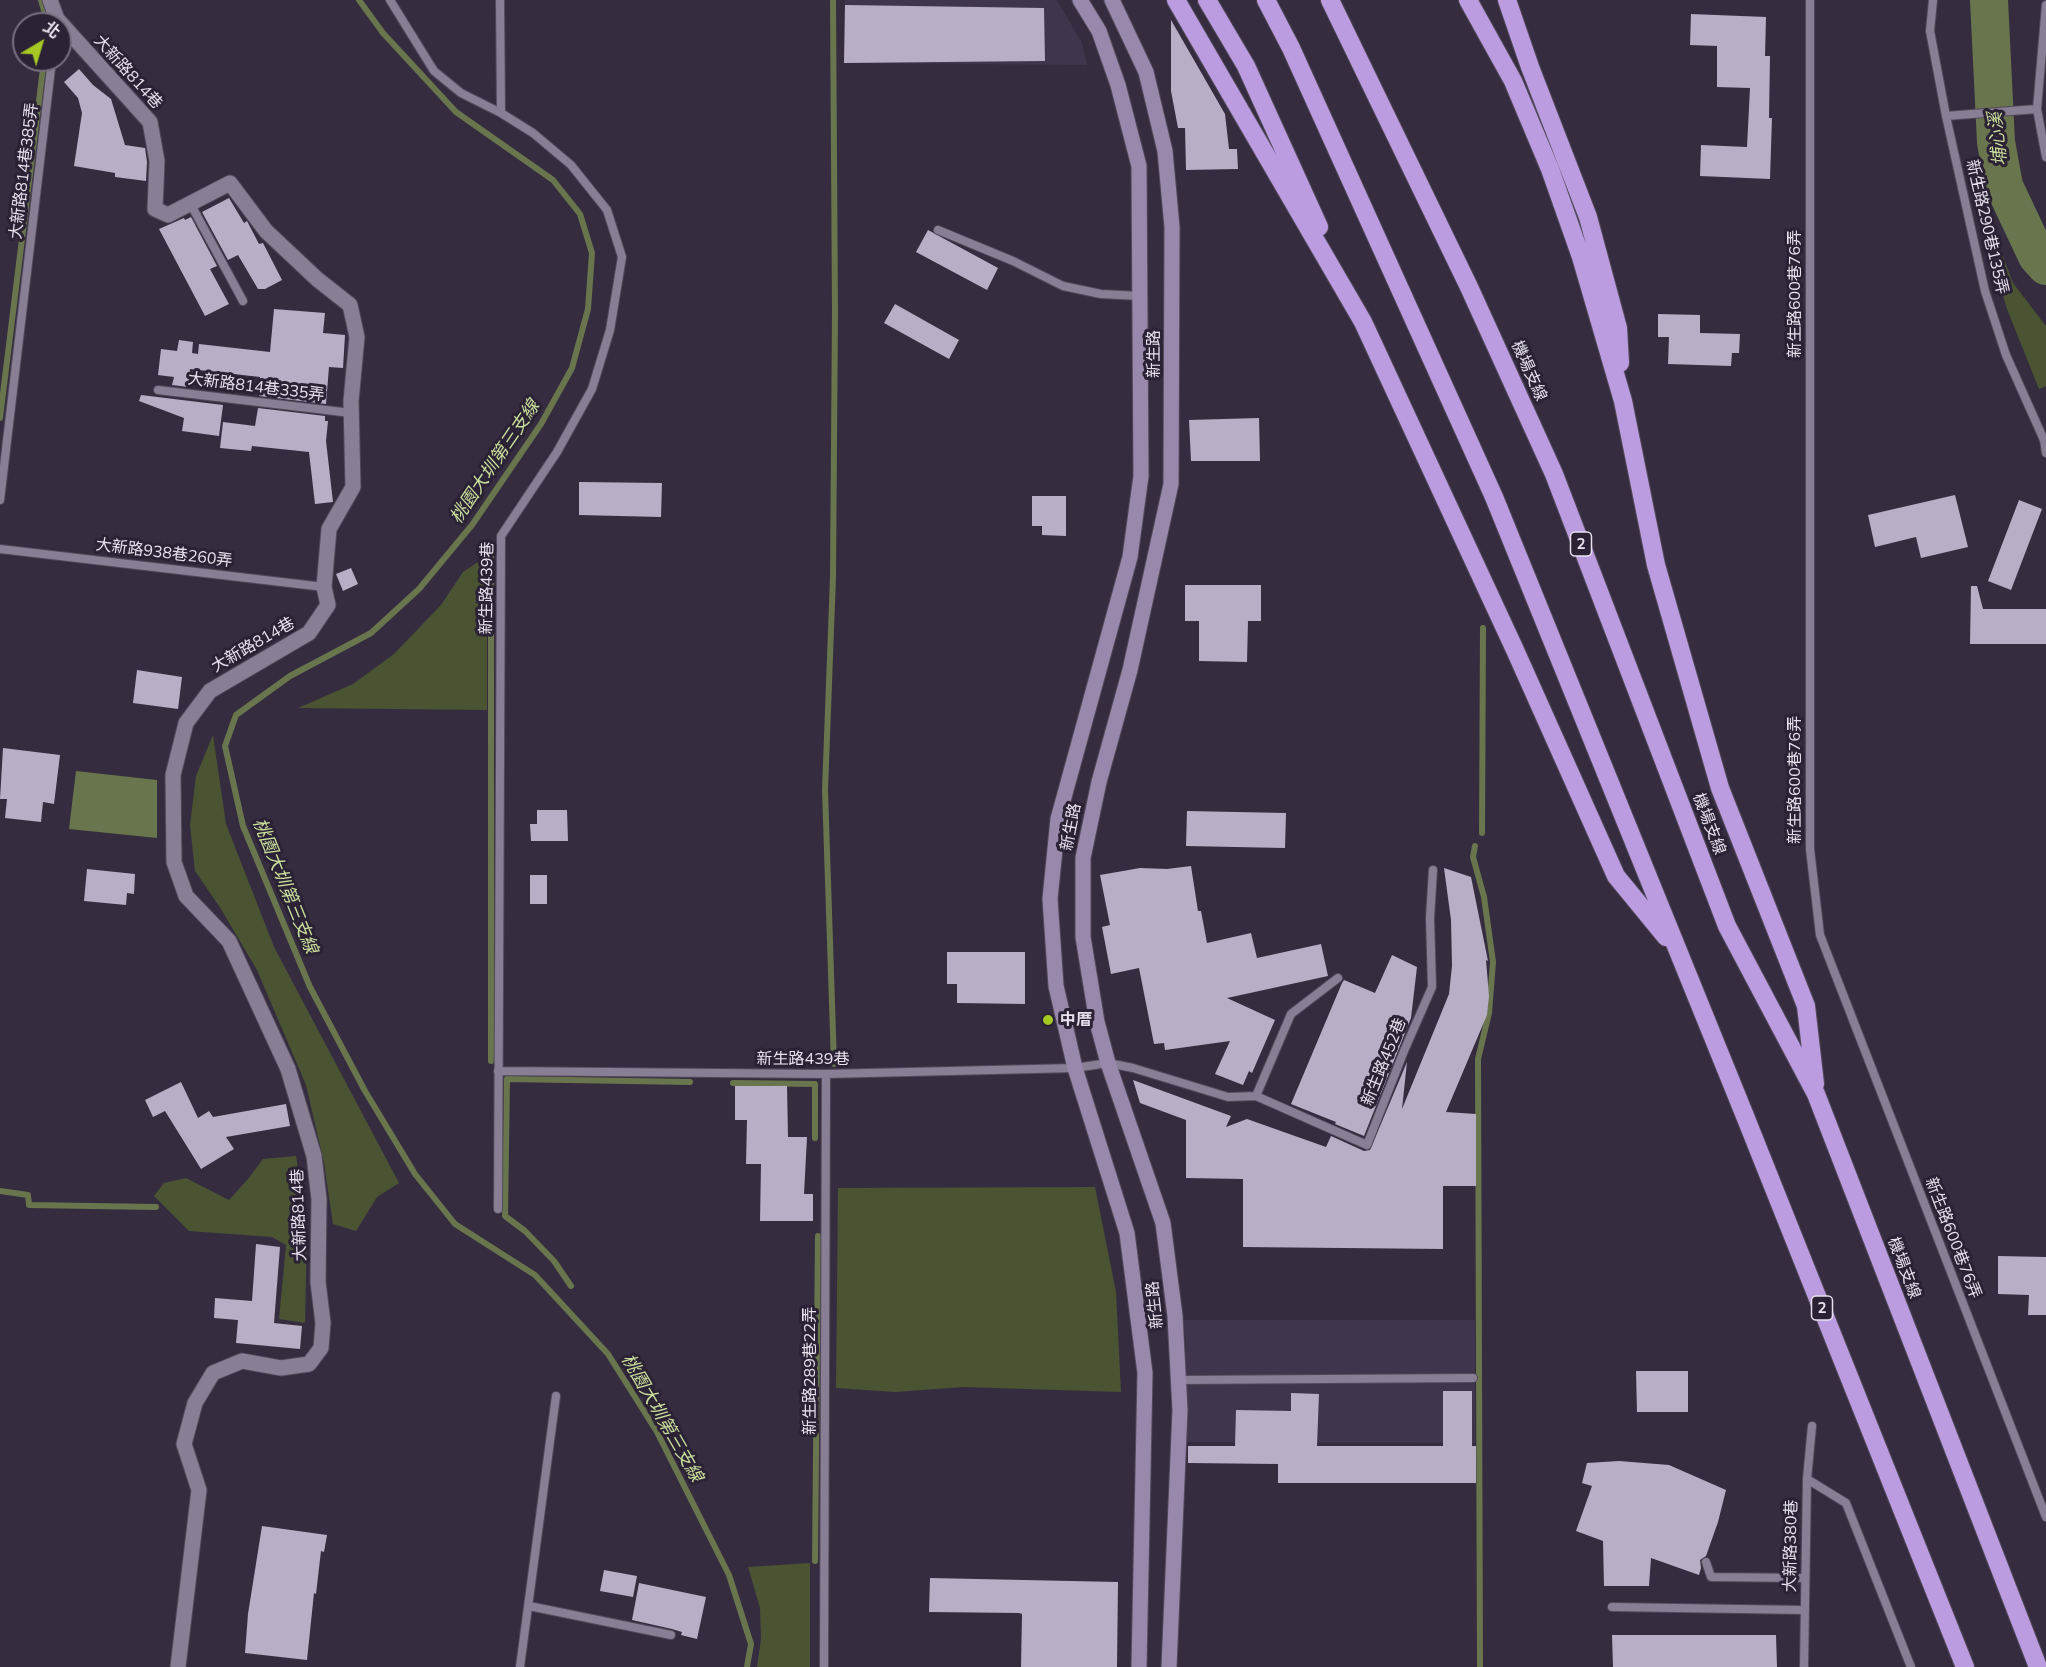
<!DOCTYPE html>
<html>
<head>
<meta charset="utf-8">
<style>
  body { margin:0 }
  #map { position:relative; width:2046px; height:1667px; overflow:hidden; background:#352d3f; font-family:Mulish,"Noto Sans TC",sans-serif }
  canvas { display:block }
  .north { position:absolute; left:12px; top:12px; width:60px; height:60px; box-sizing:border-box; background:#2b2335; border:2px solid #766f7f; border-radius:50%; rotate:38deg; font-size:16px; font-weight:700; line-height:24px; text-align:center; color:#e7e1ee }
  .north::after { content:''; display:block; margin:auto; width:21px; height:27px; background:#a5c823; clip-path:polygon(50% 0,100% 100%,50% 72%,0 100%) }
</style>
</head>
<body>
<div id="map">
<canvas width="2046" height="1667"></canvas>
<div class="north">北</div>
</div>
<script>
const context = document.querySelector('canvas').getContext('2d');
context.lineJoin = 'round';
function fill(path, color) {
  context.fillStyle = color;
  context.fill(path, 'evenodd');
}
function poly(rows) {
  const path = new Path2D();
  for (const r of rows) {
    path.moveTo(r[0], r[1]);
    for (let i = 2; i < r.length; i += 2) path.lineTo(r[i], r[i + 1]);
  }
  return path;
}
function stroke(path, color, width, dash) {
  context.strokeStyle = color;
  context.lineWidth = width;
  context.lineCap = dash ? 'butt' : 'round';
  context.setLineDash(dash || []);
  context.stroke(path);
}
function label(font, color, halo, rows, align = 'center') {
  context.font = font + ' Mulish,"Noto Sans TC",sans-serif';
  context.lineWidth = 6;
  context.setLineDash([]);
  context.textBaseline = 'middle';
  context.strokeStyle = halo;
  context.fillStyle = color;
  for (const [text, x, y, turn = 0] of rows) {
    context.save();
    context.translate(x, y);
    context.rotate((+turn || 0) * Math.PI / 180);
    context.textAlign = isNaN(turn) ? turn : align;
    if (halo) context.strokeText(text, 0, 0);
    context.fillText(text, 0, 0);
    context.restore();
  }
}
const built = poly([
  [845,0,1057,0,1082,43,1087,65,844,63],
  [1182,1320,1475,1320,1475,1443,1186,1442,1186,1337]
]);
const green = poly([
  [1975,185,1979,185,1991,225,2013,283,2046,326,2046,386,2039,389,2007,309,1980,219],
  [487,556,487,710,298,708,353,684,394,654,441,605,463,572],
  [213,735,226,824,274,947,399,1183,377,1197,356,1231,333,1224,324,1163,306,1085,257,970,221,909,195,871,190,825,196,776],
  [296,1156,307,1221,305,1323,279,1319,286,1245,272,1237,189,1231,154,1196,164,1183,186,1178,229,1200,248,1179,263,1159],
  [1095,1187,1116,1292,1121,1392,963,1387,895,1392,836,1388,838,1188],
  [810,1563,810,1667,757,1667,761,1639,760,1608,748,1567]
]);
const water = poly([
  [76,771,157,780,157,838,69,829]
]);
const stream = poly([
  [41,0,48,24],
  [359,0,383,33,456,112,553,180,580,214,592,253,588,309,572,368,541,424,472,525,419,589,371,633,290,676,236,715,225,746,243,826,310,987,365,1091,415,1174,455,1224,535,1275,608,1354,657,1432,729,1575,751,1644,747,1667],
  [833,0,835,312,833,577,825,790,834,1064],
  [0,418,44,60],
  [1482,833,1483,628],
  [1475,846,1473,857,1484,897,1493,962,1489,1013,1478,1059,1480,1667],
  [491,1061,491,555],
  [733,1083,815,1084,815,1138],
  [0,1191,28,1195,29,1205,156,1207],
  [571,1286,554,1261,525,1231,505,1216,507,1079,690,1082],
  [815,1561,818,1236]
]);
const river = poly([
  [1989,0,1996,142,2004,186,2037,256,2046,266]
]);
const building = poly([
  [845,5,1044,8,1045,61,844,63],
  [1691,14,1766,17,1765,56,1770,56,1769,118,1772,118,1770,179,1700,176,1701,145,1747,147,1750,88,1717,87,1717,46,1690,45],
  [1171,20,1225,114,1229,149,1237,149,1238,169,1186,170,1185,128,1178,128,1171,91],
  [79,69,93,85,111,99,125,145,145,148,147,162,146,181,115,177,115,173,74,166,82,113,78,98,64,82],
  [229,198,244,223,247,221,259,244,263,243,282,280,265,289,258,289,238,255,228,260,202,212],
  [191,217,217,266,210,269,229,304,205,316,159,229,184,218,185,220],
  [928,230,998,268,987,290,916,252],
  [895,304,959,340,949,359,884,323],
  [274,309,325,313,323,333,345,335,343,368,329,367,326,404,259,396,260,377,190,369,188,387,172,385,174,377,158,375,161,349,177,351,179,340,193,342,192,353,198,354,199,344,270,352],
  [1658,314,1700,315,1700,333,1740,334,1739,353,1732,353,1731,366,1668,364,1669,337,1658,337],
  [141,395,223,405,219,436,182,431,184,418,139,401],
  [258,408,325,416,325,421,328,421,326,441,333,502,315,504,309,452,252,446,251,451,220,448,223,422,255,426],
  [1259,418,1260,461,1191,461,1189,420],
  [579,482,662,483,661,517,579,515],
  [1955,495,1968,547,1921,558,1916,537,1875,547,1868,515],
  [1032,496,1066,496,1066,536,1042,535,1042,526,1032,526],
  [2019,500,2042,509,2011,590,1988,581],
  [351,568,358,584,343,591,336,574],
  [1185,585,1261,585,1261,621,1248,621,1247,662,1199,661,1199,621,1185,621],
  [1971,586,1977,586,1983,609,2046,609,2046,644,1970,644],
  [137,670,182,677,178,709,133,703],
  [3,748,60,755,54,804,43,802,41,822,5,818,7,799,0,799],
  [537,810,567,810,568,841,531,841,530,824,537,824],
  [1187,811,1286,813,1285,848,1186,846],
  [1191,866,1198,911,1201,911,1207,943,1251,933,1257,958,1321,944,1328,976,1227,998,1275,1020,1252,1073,1249,1071,1243,1085,1215,1074,1230,1041,1165,1050,1164,1043,1154,1044,1139,968,1111,974,1102,927,1110,925,1100,875,1140,868,1167,869],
  [1444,868,1471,877,1488,961,1486,960,1489,996,1487,1015,1446,1112,1476,1114,1476,1186,1443,1186,1443,1249,1243,1247,1243,1179,1186,1178,1186,1120,1140,1103,1133,1080,1231,1116,1226,1127,1247,1119,1326,1147,1331,1136,1364,1151,1370,1150,1407,1062,1402,1109,1449,994,1452,966,1451,920],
  [87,869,135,874,134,894,127,893,126,905,84,901],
  [530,875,547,875,547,904,530,904],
  [947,952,1025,952,1025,1004,957,1003,957,984,947,984],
  [1392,955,1417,967,1411,1018,1364,1136,1335,1124,1336,1122,1291,1104,1342,983,1344,980,1375,993],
  [181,1082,198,1118,209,1111,213,1117,286,1104,290,1126,226,1137,234,1149,201,1169,165,1111,153,1117,145,1100],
  [735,1086,787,1086,788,1137,807,1137,804,1194,813,1194,813,1221,760,1221,761,1164,746,1164,747,1120,735,1120],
  [256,1244,280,1247,274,1323,302,1326,300,1349,236,1343,238,1320,214,1318,215,1298,252,1301],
  [1998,1256,2046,1257,2046,1315,2028,1315,2029,1295,1998,1294],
  [1636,1371,1688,1371,1688,1412,1637,1412],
  [1443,1391,1472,1391,1472,1446,1476,1446,1476,1483,1278,1483,1278,1464,1188,1463,1188,1446,1235,1446,1236,1410,1291,1411,1291,1393,1319,1394,1317,1446,1443,1446],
  [1619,1461,1669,1465,1726,1490,1718,1522,1706,1556,1700,1560,1701,1568,1699,1575,1651,1558,1649,1586,1604,1586,1603,1541,1576,1531,1592,1486,1582,1483,1587,1463],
  [262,1526,327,1535,324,1552,321,1551,316,1594,314,1593,307,1660,245,1653,248,1614],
  [604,1570,637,1576,633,1597,600,1591],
  [930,1578,1118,1582,1117,1667,1021,1667,1022,1614,1019,1613,929,1612],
  [639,1583,706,1597,697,1639,681,1635,682,1632,672,1629,632,1620],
  [1612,1635,1776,1635,1777,1667,1613,1667]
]);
const lane = poly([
  [390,0,434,71,461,93,501,113,500,0],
  [1810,0,1810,849,1820,935,2046,1517],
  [1933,0,1930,31,1946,116,1985,291,2006,355,2044,440,2046,453],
  [2046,5,2037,109,2046,157],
  [1946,116,2037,109],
  [190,203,243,301],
  [938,230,1013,261,1063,286,1101,294,1140,296],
  [158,390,351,413],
  [0,500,52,60],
  [0,549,324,587],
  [498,1071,826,1074,1075,1068,1108,1063,1133,1068,1228,1097,1256,1096,1367,1145,1404,1051,1432,987,1430,918,1433,870],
  [1256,1096,1291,1014,1338,978],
  [498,1209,501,536,557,452,592,389,610,330,622,257,607,210,571,165,533,133,501,113],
  [1178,1380,1473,1378],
  [1807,1479,1846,1503,1911,1667],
  [1706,1562,1711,1577,1804,1578],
  [529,1606,671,1635],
  [1612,1607,1804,1610],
  [520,1667,556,1396],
  [824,1667,826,1074],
  [1804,1667,1807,1479,1812,1426]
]);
const street = poly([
  [50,0,57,19,150,122,157,161,155,209,168,215,230,183,266,231,317,279,350,305,357,337,351,401,353,487,329,529,324,587,328,605,309,633,210,691,186,723,173,775,174,862,186,896,229,941,288,1069,314,1156,319,1199,318,1282,323,1323,321,1348,309,1364,281,1368,242,1361,213,1373,195,1403,184,1444,199,1490,178,1667]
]);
const secondary = poly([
  [1080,0,1099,31,1118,85,1139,166,1141,476,1130,557,1058,819,1050,899,1056,986,1075,1068,1127,1233,1145,1373,1139,1667],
  [1112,0,1146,72,1165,151,1172,227,1171,484,1130,670,1099,782,1083,858,1083,937,1097,1022,1108,1063,1163,1223,1175,1316,1180,1410,1169,1667]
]);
const highway = poly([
  [1176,0,1363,322,1515,650,1616,876,1666,937],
  [1207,0,1246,66,1319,227],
  [1266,0,1291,48,1494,497,1745,1116,1965,1667],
  [1330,0,1469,287,1554,474,1727,926,1816,1094,2038,1667],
  [1468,0,1513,81,1550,169,1581,257,1623,401,1656,565,1720,788,1806,1006,1815,1084],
  [1507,0,1530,67,1588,217,1618,328,1620,363]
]);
const markers = [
  [1048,1020,6,"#a5c823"]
];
const shields = [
  [1581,544,21],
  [1822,1308,21]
];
const shieldNames = [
  ["2",1581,544],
  ["2",1822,1308]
];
const streetNames = [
  ["大新路814巷",128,72,48],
  ["大新路814巷385弄",24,171,-83],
  ["新生路290巷135弄",1987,227,77],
  ["新生路600巷76弄",1795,294,-90],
  ["新生路",1154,354,-90],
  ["機場支線",1529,371,66],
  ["大新路814巷335弄",256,387,7],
  ["大新路938巷260弄",164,553,7],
  ["新生路439巷",487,588,-89],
  ["大新路814巷",253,645,-30],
  ["新生路600巷76弄",1795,780,-90],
  ["機場支線",1709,824,69],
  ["新生路",1071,827,-79],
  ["新生路439巷",803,1059],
  ["新生路452巷",1384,1062,-68],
  ["大新路814巷",299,1215,-92],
  ["新生路600巷76弄",1953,1238,69],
  ["機場支線",1904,1268,69],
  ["新生路",1155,1305,-96],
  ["新生路289巷22弄",810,1371,-90],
  ["大新路380巷",1791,1546,-89]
];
const poiNames = [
  ["中厝",1060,1020]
];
const waterNames = [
  ["埔心溪",1998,139,-96],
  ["桃園大圳第三支線",495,462,-56],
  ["桃園大圳第三支線",285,886,68],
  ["桃園大圳第三支線",662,1418,60]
];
fill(built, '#3f354c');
fill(green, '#4a5433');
fill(water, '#69754d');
stroke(stream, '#69754d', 6);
stroke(river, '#69754d', 38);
fill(building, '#b8aec6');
stroke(lane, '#524a5a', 10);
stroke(street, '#524a5a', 17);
stroke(secondary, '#524a5a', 17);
stroke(highway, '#524a5a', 20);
stroke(lane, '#897f95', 8);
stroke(street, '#897f95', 15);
stroke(secondary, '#9888ac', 15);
stroke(highway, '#bc9ce0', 18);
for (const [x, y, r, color] of markers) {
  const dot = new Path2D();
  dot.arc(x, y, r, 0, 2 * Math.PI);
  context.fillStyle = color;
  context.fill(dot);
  stroke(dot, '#2b2335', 2);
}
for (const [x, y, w] of shields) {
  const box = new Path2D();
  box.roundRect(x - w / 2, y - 12, w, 24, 4.5);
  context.fillStyle = '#2b2335';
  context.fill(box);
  stroke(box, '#e7e1ee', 1.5);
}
label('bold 15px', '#e7e1ee', null, shieldNames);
label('16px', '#e7e1ee', '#2b2335', streetNames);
label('bold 16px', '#e7e1ee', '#2b2335', poiNames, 'left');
label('italic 18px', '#cade9b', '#2b2335', waterNames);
</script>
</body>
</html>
